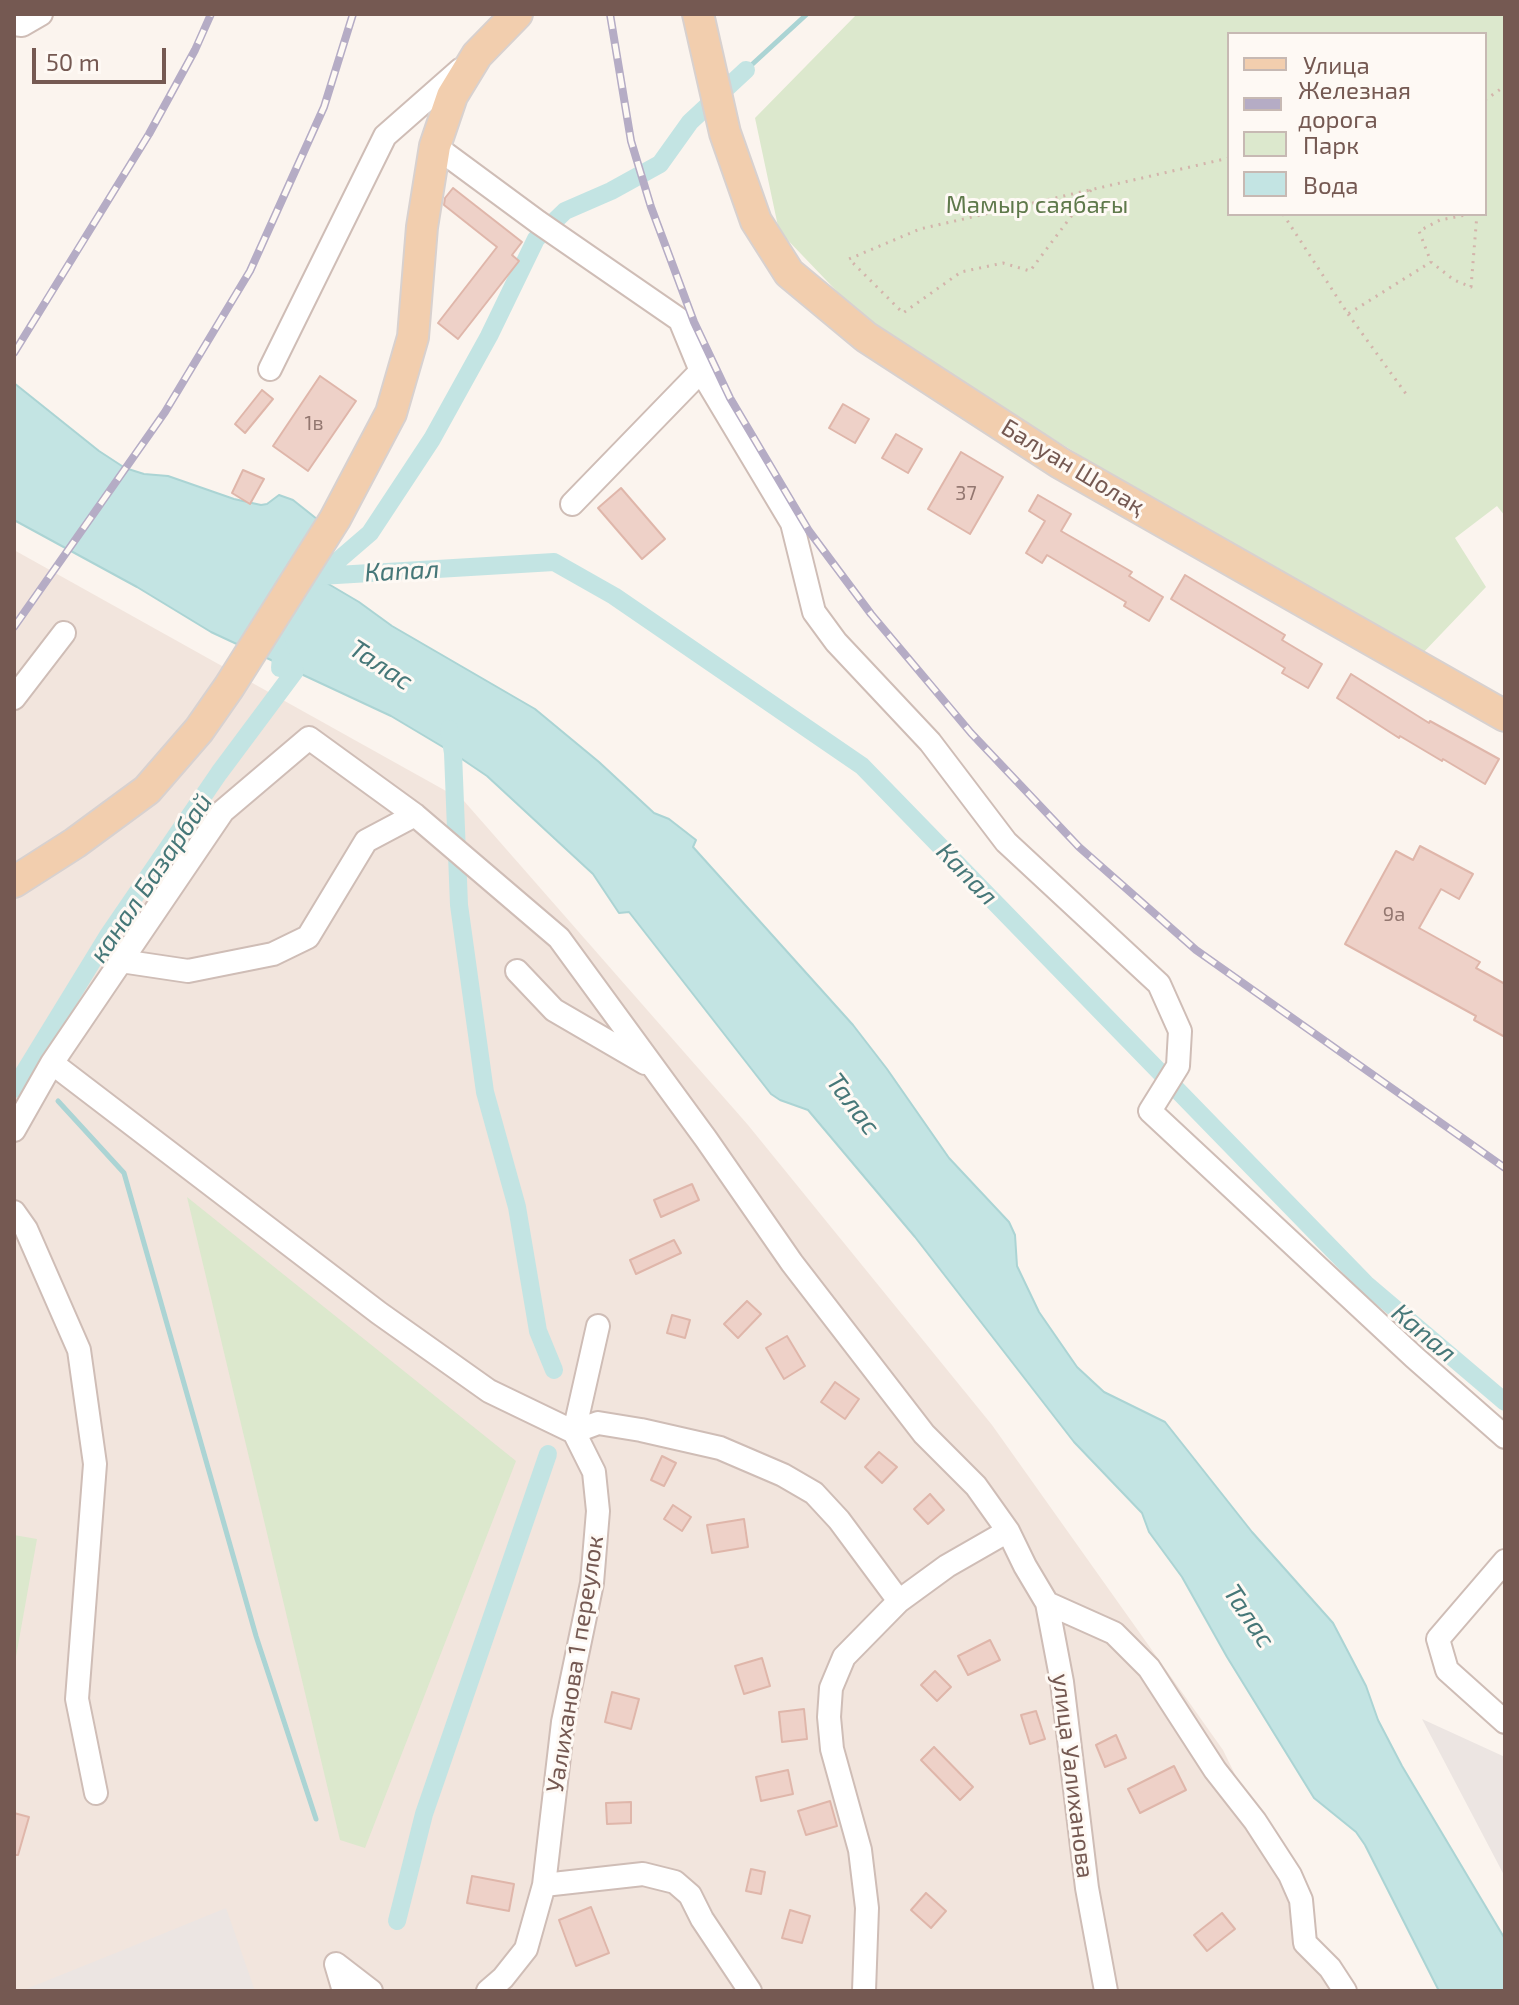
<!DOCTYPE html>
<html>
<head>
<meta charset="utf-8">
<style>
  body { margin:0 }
  #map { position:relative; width:1519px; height:2005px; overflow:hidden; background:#fbf4ee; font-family:"Exo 2",sans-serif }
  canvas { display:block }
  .frame { position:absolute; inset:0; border:16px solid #755952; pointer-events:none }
  .legend { position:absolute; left:1227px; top:32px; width:260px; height:184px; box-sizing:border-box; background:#fef9f4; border:2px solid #c7b9b3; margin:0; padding:10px 14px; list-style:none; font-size:24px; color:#755952 }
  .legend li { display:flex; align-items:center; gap:16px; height:40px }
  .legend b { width:40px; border:2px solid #c7b9b3 }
  .scale { position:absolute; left:32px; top:48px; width:134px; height:36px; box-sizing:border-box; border:4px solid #755952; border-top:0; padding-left:10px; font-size:24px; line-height:28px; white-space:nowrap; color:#755952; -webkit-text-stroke:6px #fef9f4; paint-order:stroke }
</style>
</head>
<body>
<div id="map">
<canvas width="1519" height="2005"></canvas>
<div class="frame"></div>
<ul class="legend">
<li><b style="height:10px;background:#f2ceae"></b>Улица</li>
<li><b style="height:10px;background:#b5acc5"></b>Железная дорога</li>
<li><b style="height:22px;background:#dce8cd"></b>Парк</li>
<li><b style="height:22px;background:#c3e4e3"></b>Вода</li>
</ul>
<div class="scale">50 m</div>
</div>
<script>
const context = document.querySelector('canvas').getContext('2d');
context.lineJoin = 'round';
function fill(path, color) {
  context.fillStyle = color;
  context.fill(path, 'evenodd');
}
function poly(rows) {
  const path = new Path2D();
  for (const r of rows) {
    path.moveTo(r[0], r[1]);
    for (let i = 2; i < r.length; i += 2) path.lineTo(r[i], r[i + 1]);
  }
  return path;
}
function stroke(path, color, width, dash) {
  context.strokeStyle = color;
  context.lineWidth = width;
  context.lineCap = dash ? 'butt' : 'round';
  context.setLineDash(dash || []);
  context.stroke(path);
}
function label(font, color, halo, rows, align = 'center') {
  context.font = font + ' "Exo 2",sans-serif';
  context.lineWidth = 6;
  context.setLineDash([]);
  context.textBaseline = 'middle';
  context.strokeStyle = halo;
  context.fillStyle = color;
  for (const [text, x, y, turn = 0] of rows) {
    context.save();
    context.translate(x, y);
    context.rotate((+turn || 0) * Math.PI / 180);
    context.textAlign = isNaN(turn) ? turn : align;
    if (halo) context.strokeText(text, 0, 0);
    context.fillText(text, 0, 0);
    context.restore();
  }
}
const residential = poly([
  [14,550,464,801,748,1125,992,1425,1223,1750,1341,1991,14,1991]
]);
const industrial = poly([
  [1422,1719,1505,1757,1505,1877],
  [226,1908,255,1991,21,1991,123,1950]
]);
const green = poly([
  [857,14,1505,14,1505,516,1497,506,1455,538,1486,587,1421,655,1104,470,872,328,779,231,755,118],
  [1229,34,1485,34,1485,214,1229,214],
  [187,1197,516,1461,365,1848,340,1840],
  [14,1535,37,1539,14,1668]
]);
const water = poly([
  [14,383,99,451,125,468,144,474,168,476,234,499,261,505,267,504,279,495,293,500,327,527,317,573,320,579,359,602,392,626,535,709,599,762,654,813,669,819,696,840,693,847,853,1025,887,1069,949,1158,1009,1222,1015,1235,1017,1266,1039,1312,1077,1367,1104,1392,1165,1422,1252,1532,1333,1623,1366,1686,1378,1720,1402,1766,1505,1939,1505,1991,1439,1991,1365,1845,1356,1832,1314,1798,1227,1657,1182,1577,1149,1532,1142,1513,1074,1442,915,1237,808,1110,780,1100,771,1094,629,912,619,913,593,874,487,776,453,753,391,716,211,632,137,587,14,520,14,383]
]);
const stream = poly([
  [746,70,807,14],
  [58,1101,124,1173,256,1636,316,1819]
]);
const canal = poly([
  [318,573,320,576,370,533,432,439,489,336,536,239,565,211,611,191,660,164,690,122,746,70],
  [320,576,554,562,614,596,862,766,1366,1284,1505,1402],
  [449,729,453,753,459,905,485,1092,517,1207,538,1331,554,1370],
  [14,1089,109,934,219,773,295,671,280,668,281,657,276,641],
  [397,1921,424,1814,548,1454]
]);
const building = poly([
  [453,188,522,242,512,255,519,261,458,339,438,323,497,247,444,205,445,198,453,188],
  [320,376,356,401,308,471,273,446,320,376],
  [262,390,273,399,245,433,235,424,262,390],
  [843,404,869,419,855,443,829,428,843,404],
  [896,434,922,449,908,473,882,458,896,434],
  [961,452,1003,477,970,534,928,509,961,452],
  [243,470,264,479,250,504,232,493,243,470],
  [621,488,665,539,642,559,598,508,621,488],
  [1038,495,1071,514,1061,531,1132,572,1129,576,1163,597,1149,621,1124,606,1126,602,1047,555,1042,563,1026,553,1045,521,1029,511,1038,495],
  [1185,575,1285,635,1282,640,1322,664,1308,688,1282,673,1285,668,1171,599,1185,575],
  [1351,674,1429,723,1430,721,1499,759,1485,784,1443,759,1442,761,1400,736,1399,738,1337,698,1351,674],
  [1420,846,1473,874,1459,899,1441,889,1419,928,1480,962,1476,968,1505,984,1505,1037,1474,1020,1476,1016,1345,944,1396,851,1413,860,1420,846],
  [692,1184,699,1200,661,1217,654,1200,692,1184],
  [674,1240,681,1253,636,1274,630,1260,674,1240],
  [747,1301,761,1314,738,1338,724,1324,747,1301],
  [672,1315,690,1320,685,1338,667,1333,672,1315],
  [787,1336,805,1366,784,1379,766,1348,787,1336],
  [835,1382,859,1399,845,1419,821,1402,835,1382],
  [879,1452,897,1467,882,1483,865,1467,879,1452],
  [662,1456,676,1463,664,1486,651,1480,662,1456],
  [930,1494,944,1510,928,1524,914,1509,930,1494],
  [673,1505,691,1517,682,1531,664,1519,673,1505],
  [744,1519,748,1547,712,1553,707,1525,744,1519],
  [990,1640,1000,1660,968,1675,958,1656,990,1640],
  [762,1658,770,1686,744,1694,735,1666,762,1658],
  [935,1671,951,1687,937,1701,921,1685,935,1671],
  [612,1692,639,1699,631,1729,605,1722,612,1692],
  [804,1709,807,1739,782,1742,779,1712,804,1709],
  [1036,1711,1045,1739,1030,1744,1021,1715,1036,1711],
  [1116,1735,1126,1758,1105,1767,1096,1745,1116,1735],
  [934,1747,973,1787,960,1800,921,1760,934,1747],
  [1174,1766,1186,1790,1140,1813,1128,1789,1174,1766],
  [788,1770,793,1794,761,1801,756,1777,788,1770],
  [830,1801,837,1826,806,1835,798,1811,830,1801],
  [631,1802,631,1823,607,1824,606,1803,631,1802],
  [14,1813,29,1817,18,1855,14,1855,14,1813],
  [751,1869,765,1872,761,1894,746,1891,751,1869],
  [472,1876,514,1884,509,1911,467,1903,472,1876],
  [926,1893,946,1911,931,1928,911,1910,926,1893],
  [591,1907,609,1953,576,1966,559,1920,591,1907],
  [790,1910,810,1916,802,1943,782,1938,790,1910],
  [1222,1913,1235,1929,1207,1951,1194,1935,1222,1913]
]);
const path = poly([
  [1485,100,1505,86],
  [1091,190,1030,271,1003,263,961,272,903,313,849,259,920,229,1229,158],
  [1283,214,1348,314,1431,262],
  [1471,214,1440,220,1419,231,1431,262,1454,280,1471,287,1477,214],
  [1348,314,1409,398]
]);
const minor = poly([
  [14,24,22,25,41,14],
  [435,146,538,222,680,320,701,371],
  [270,369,385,136,460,70],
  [572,504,701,371,792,523,814,612,836,642,930,742,1006,842,1159,984,1180,1031,1178,1066,1150,1111,1414,1357,1505,1437],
  [14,698,64,633],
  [121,961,188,971,273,954,308,937,366,841,415,815],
  [517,971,554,1010,645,1063],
  [52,1063,223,811,309,738,415,815,559,938,706,1139,792,1263,924,1434,976,1486,1008,1531,1025,1566,1047,1603,1062,1682,1087,1888,1106,1991],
  [14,1130,52,1063,379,1313,489,1391,574,1432,598,1423,641,1430,720,1448,783,1475,814,1493,839,1520,899,1601],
  [14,1212,26,1229,79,1350,95,1464,77,1699,96,1793],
  [1505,1561,1438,1639,1447,1670,1505,1722],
  [1047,1603,1114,1633,1149,1668,1215,1770,1255,1821,1290,1875,1301,1900,1305,1943,1330,1968,1345,1991],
  [544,1885,643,1874,675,1882,690,1895,702,1919,750,1991],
  [344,1991,336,1964,371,1991],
  [488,1991,503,1978,526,1949,544,1885,563,1722,592,1583,598,1511,594,1472,574,1432,598,1326],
  [864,1991,867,1908,860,1850,832,1749,829,1717,831,1688,844,1657,899,1601,947,1566,1008,1531]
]);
const major = poly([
  [698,14,725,133,756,221,789,273,866,337,1060,463,1505,716],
  [14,882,75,843,147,790,199,730,229,687,335,519,391,413,413,337,422,227,435,146,452,96,477,55,517,14]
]);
const rail = poly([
  [610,14,631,141,651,207,694,322,730,398,809,531,871,614,971,733,1079,847,1196,950,1505,1168],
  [14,353,149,134,195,50,211,14],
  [14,627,165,412,250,271,324,107,353,14]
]);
const numberNames = [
  ["1в",314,423],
  ["37",966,493],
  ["9а",1394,914]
];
const parkNames = [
  ["Мамыр саябағы",1037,205]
];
const streetNames = [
  ["Балуан Шолақ",1073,467,31],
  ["Уалиханова 1 переулок",575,1664,-81],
  ["улица Уалиханова",1073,1776,83]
];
const waterNames = [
  ["Капал",402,571,-3],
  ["Талас",381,665,33],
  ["Капал",967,874,46],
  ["канал Базарбай",151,878,-56],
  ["Талас",853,1104,53],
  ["Капал",1424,1333,40],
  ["Талас",1249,1616,56]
];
fill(residential, '#f2e5dd');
fill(industrial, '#ece5e2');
fill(green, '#dce8cd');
fill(water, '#c3e4e3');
stroke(water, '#abd4d4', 2);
stroke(stream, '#abd4d4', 5);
stroke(canal, '#c3e4e3', 18);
fill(building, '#eed1c8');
stroke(building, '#dfb6aa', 2);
stroke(minor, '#cfbdb6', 26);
stroke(major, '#d8d1cf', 34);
stroke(path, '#d3b4ab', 3, [2, 6]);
stroke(minor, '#fff', 22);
stroke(major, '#f2ceae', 30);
stroke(rail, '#b5acc5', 8);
stroke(rail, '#fef9f4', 5, [15]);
label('20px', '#937770', null, numberNames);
label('24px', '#5f794b', '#fef9f4', parkNames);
label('24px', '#755952', '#fef9f4', streetNames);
label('italic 26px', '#467778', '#fef9f4', waterNames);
</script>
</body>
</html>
